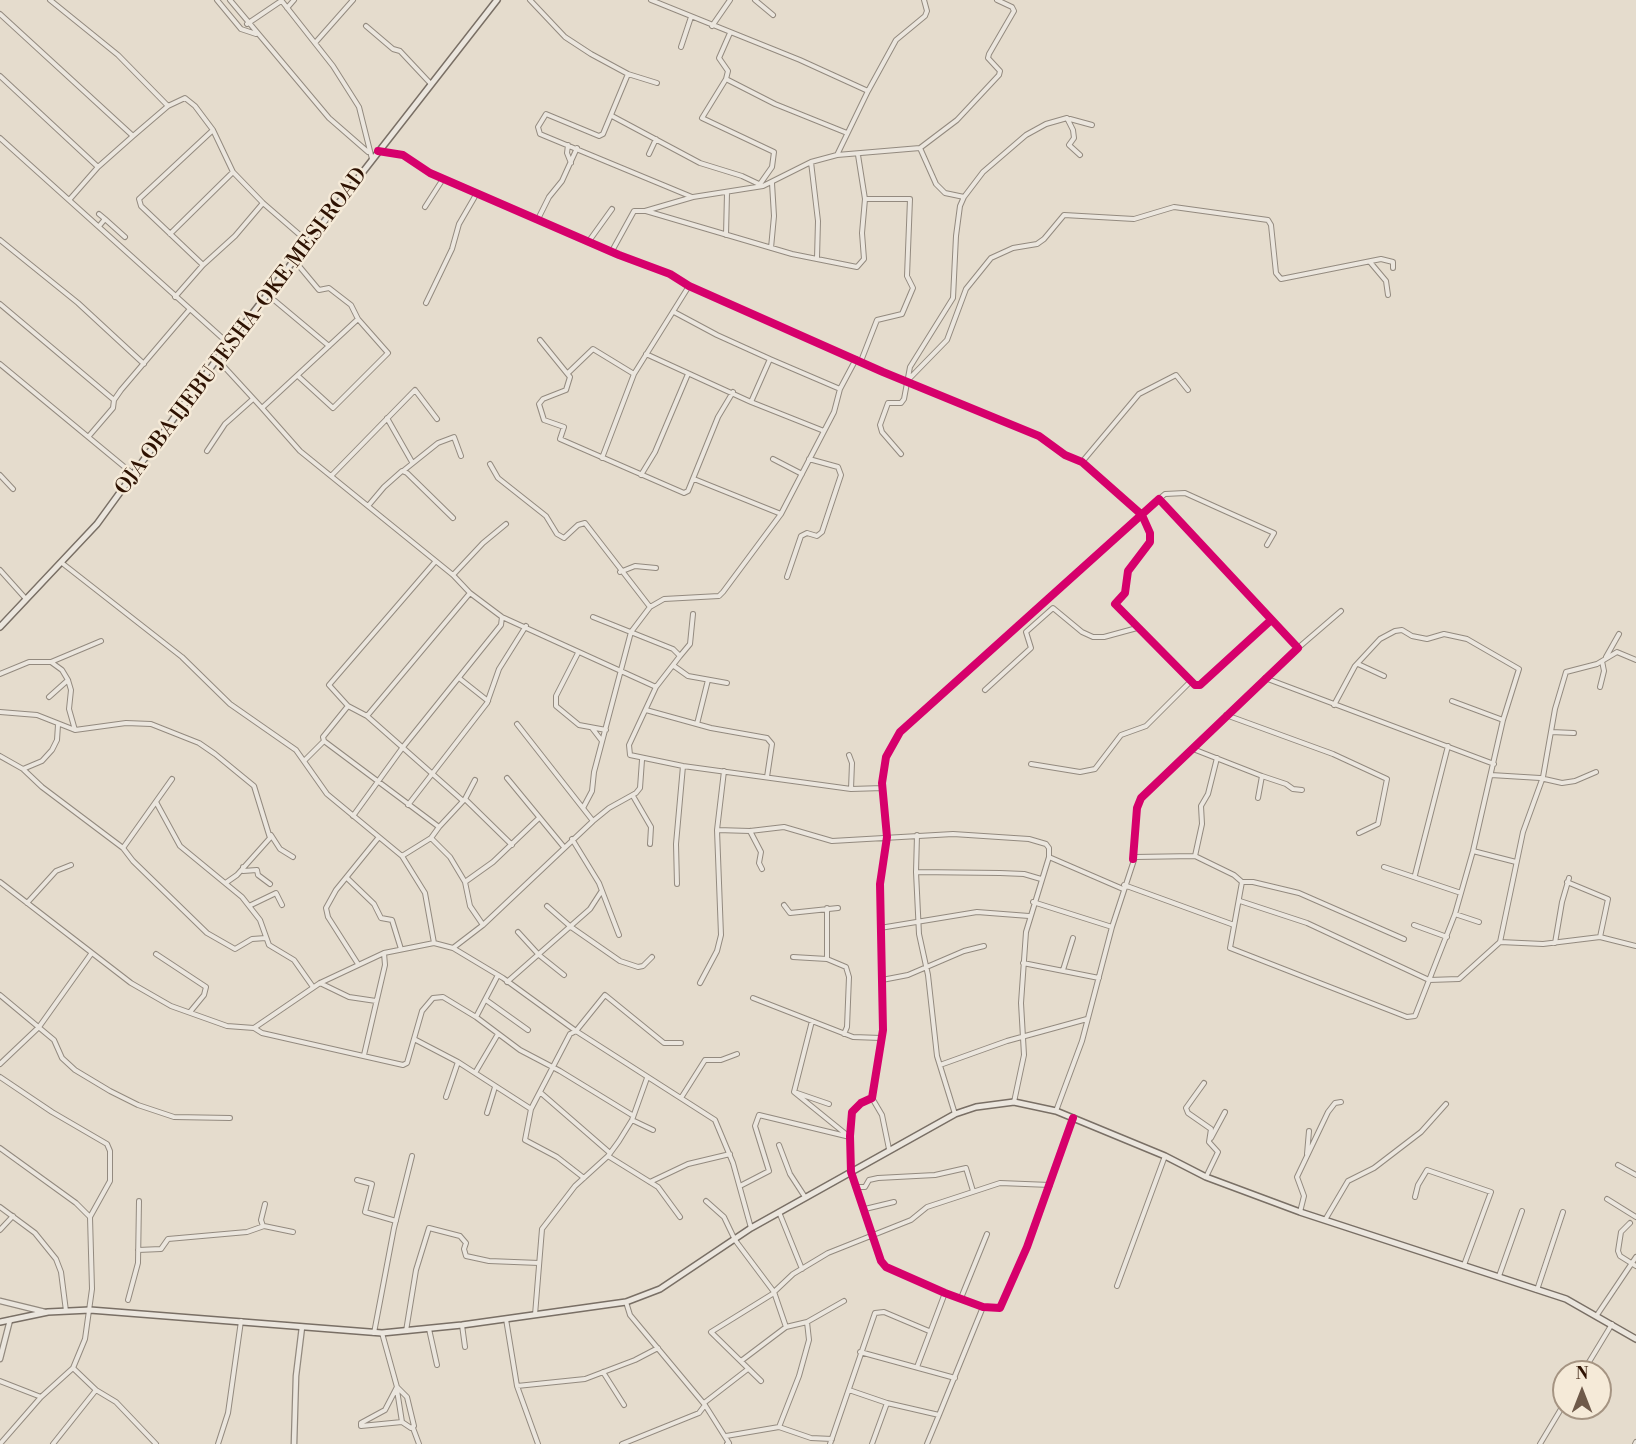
<!DOCTYPE html>
<html>
<head>
<meta charset="utf-8">
<style>
  body { margin:0 }
  #map { position:relative; width:1636px; height:1444px; overflow:hidden; background:#e5dccd; font-family:"Libre Bodoni",serif }
  canvas { display:block }
  .north { position:absolute; left:1552px; top:1360px; width:60px; height:60px; box-sizing:border-box; background:#f5ead8; border:2px solid #a59482; border-radius:50%; rotate:0deg; font-size:16px; font-weight:700; line-height:24px; text-align:center; color:#2e1202 }
  .north::after { content:''; display:block; margin:auto; width:21px; height:27px; background:#6e5949; clip-path:polygon(50% 0,100% 100%,50% 72%,0 100%) }
</style>
</head>
<body>
<div id="map">
<canvas width="1636" height="1444"></canvas>
<div class="north">N</div>
</div>
<script>
const context = document.querySelector('canvas').getContext('2d');
context.lineJoin = 'round';
function poly(rows) {
  const path = new Path2D();
  for (const r of rows) {
    path.moveTo(r[0], r[1]);
    for (let i = 2; i < r.length; i += 2) path.lineTo(r[i], r[i + 1]);
  }
  return path;
}
function stroke(path, color, width, dash) {
  context.strokeStyle = color;
  context.lineWidth = width;
  context.lineCap = dash ? 'butt' : 'round';
  context.setLineDash(dash || []);
  context.stroke(path);
}
function label(font, color, halo, rows, align = 'center') {
  context.font = font + ' "Libre Bodoni",serif';
  context.lineWidth = 5;
  context.setLineDash([]);
  context.textBaseline = 'middle';
  context.strokeStyle = halo;
  context.fillStyle = color;
  for (const [text, x, y, turn = 0] of rows) {
    context.save();
    context.translate(x, y);
    context.rotate((+turn || 0) * Math.PI / 180);
    context.textAlign = isNaN(turn) ? turn : align;
    if (halo) context.strokeText(text, 0, 0);
    context.fillText(text, 0, 0);
    context.restore();
  }
}
const minor = poly([
  [50,0,118,55,168,106],
  [217,0,241,29,256,34],
  [230,0,329,118,368,152],
  [281,0,333,66,359,107,372,159],
  [530,0,565,37,591,54,628,74,657,83],
  [651,0,800,60,868,91,837,155],
  [755,0,773,15],
  [287,8,294,0],
  [0,14,133,136],
  [247,24,281,1],
  [366,26,393,49,400,51,430,83],
  [712,26,730,0],
  [730,33,719,58,728,71,726,79,702,118,774,152,772,167,760,184],
  [315,43,353,0],
  [681,47,691,17],
  [628,74,603,134,599,136,546,114,538,127,540,134,692,197],
  [0,76,98,167],
  [726,79,775,104,847,133],
  [868,91,896,40,925,16,927,11,924,0],
  [612,116,700,163,742,176,761,185],
  [1070,119,1092,125],
  [0,138,229,344],
  [568,145,567,153,571,163],
  [920,148,957,120,999,75,1000,71,988,58,989,54,1014,11,1012,7,997,0],
  [379,151,403,155,430,173,619,255,670,274,689,286,883,372,1039,436,1065,455,1082,462,1142,515,1150,533,1150,542,1128,571,1125,593,1115,604,1195,685,1200,685,1270,621],
  [649,154,656,139],
  [811,162,818,221,817,258],
  [70,199,98,167,133,136,168,106,185,98,195,106,213,130,233,172,263,203,308,242],
  [425,207,443,179],
  [646,211,792,254,857,267,864,259,862,233,865,199,858,155],
  [99,214,105,219,100,225],
  [105,219,125,237],
  [538,219,549,197,562,181,577,148],
  [170,234,233,172],
  [726,235,727,193],
  [0,240,78,303,144,364],
  [589,241,612,209],
  [771,248,774,216,772,183],
  [612,251,634,211,645,211,693,197,763,186,811,162,837,155,920,148,936,184,945,193,964,197],
  [1370,262,1386,281,1388,295],
  [203,265,141,206,139,199,213,130],
  [268,295,329,346],
  [175,297,203,265,235,236,263,203],
  [426,303,452,249,459,224,477,193],
  [0,304,114,400],
  [674,312,717,335,770,359],
  [540,340,570,377,566,390,543,399,539,404,544,420,564,427,560,439,684,493,688,491,718,417,733,392],
  [646,354,751,402,824,431],
  [217,359,262,408,358,319,351,305,329,288,319,290,294,260],
  [861,361,877,320,902,314,913,288,907,276,910,199,865,199],
  [0,364,133,474],
  [568,373,593,349,634,374],
  [298,376,333,408,388,353,358,319],
  [907,381,947,340,966,289,991,258,1013,248,1037,244,1044,239,1064,215,1134,219,1174,207,1268,220,1271,225,1276,273,1281,279,1381,259,1393,262,1393,268],
  [751,402,770,359,840,389],
  [262,408,300,451,453,575,470,593,502,617,656,687],
  [387,418,412,462],
  [89,436,113,408,114,400,121,390,190,309],
  [207,451,225,424,253,399],
  [901,454,882,432,880,425,888,403,901,403,904,399,910,367,953,298,956,236,960,206,964,197,983,172,1026,135,1046,124,1067,118,1073,130,1074,138,1069,145,1080,155],
  [602,458,634,374,689,286],
  [773,459,802,474],
  [1082,462,1139,394,1176,375,1188,390],
  [490,464,498,478,546,516,557,534,564,538,578,525,585,523,650,607],
  [403,471,438,443,454,437,461,456],
  [0,475,13,489],
  [641,475,655,452,688,374],
  [331,476,415,390,437,419],
  [694,479,781,514],
  [1159,499,1165,494,1185,493,1216,507,1274,533,1267,545],
  [368,506,384,487,402,471,407,473,453,518],
  [435,562,329,685,348,706,367,716,462,800],
  [62,563,182,657,230,704,296,750,327,794,402,856,425,893,434,943],
  [0,570,26,599],
  [620,572,635,566,656,568],
  [453,575,483,543,506,524],
  [787,577,801,536,807,533,817,536,822,532,841,475,838,467,809,459],
  [593,617,673,649,680,656,656,687,629,745,630,755,683,766,851,789,883,788],
  [1298,648,1341,611],
  [578,653,556,696,556,706,579,725,606,730],
  [680,656,690,644,693,614],
  [1606,657,1619,634],
  [51,662,101,641],
  [1358,664,1384,676],
  [674,666,688,676,727,683],
  [0,674,29,662,51,662,62,670,68,680,71,690,69,709,75,730],
  [459,678,488,701],
  [1265,678,1494,764],
  [1600,687,1604,671,1602,661],
  [985,690,1031,648,1026,632,1053,608,1082,632,1093,637,1104,637,1137,628],
  [49,697,68,680],
  [1452,701,1503,720],
  [348,706,323,737,324,741,439,827,465,799,475,780],
  [646,710,711,728,767,738,772,744,767,777],
  [0,712,37,715,75,730,126,723,151,724,199,743,215,754,254,786,270,838,237,875,227,882],
  [1226,715,1333,754,1387,779,1378,824,1359,833],
  [367,716,470,593],
  [517,724,593,821],
  [697,724,708,680],
  [592,728,602,741],
  [1551,732,1574,733],
  [1193,749,1262,776,1258,798],
  [849,755,852,763,851,789],
  [0,756,23,769,42,787,123,848,172,779],
  [305,760,324,741],
  [1031,764,1080,772,1095,769,1121,735,1146,726,1190,682],
  [23,769,42,761,52,750,57,740,58,725],
  [1491,775,1540,778,1562,783,1575,781,1596,772],
  [1262,776,1286,784,1293,789,1302,790],
  [507,778,563,846],
  [633,796,651,827,650,844],
  [465,799,512,845],
  [156,802,180,846,242,897,260,920,269,945,294,960,313,987],
  [408,805,487,703,499,669,526,626],
  [583,808,592,791,594,772,631,632,650,607,664,599,719,596,723,592,781,514,834,412,840,389,856,359],
  [353,816,403,747,501,625,502,617],
  [717,830,750,831,784,827,832,841,953,834,1029,839,1046,844,1049,848,1049,857,1026,932,1021,1003,1024,1055,1014,1102],
  [750,831,761,852,759,863,762,869],
  [271,835,280,849,293,857],
  [917,835,916,872,919,934,928,975,937,1056,955,1114],
  [431,838,450,857,465,882,470,906,483,925],
  [572,839,599,883,619,935],
  [123,848,133,861,207,933,235,949,252,939,266,938],
  [1473,851,1516,862],
  [402,856,431,838,439,827],
  [1195,856,1202,824,1201,806,1208,794,1217,758],
  [1049,857,1123,889],
  [243,867,243,871,257,870,258,875,270,884],
  [1384,867,1461,893],
  [916,872,1000,873,1024,874,1041,879],
  [1415,875,1448,746],
  [347,878,374,904,381,918,392,920,401,949],
  [0,882,131,983,171,1006,227,1026,254,1028,320,983,384,953,434,943,453,948,503,978,576,1031,715,1120,733,1163,751,1228],
  [465,882,493,862,539,818],
  [1242,882,1253,882,1299,893,1404,939],
  [1567,882,1608,899,1600,937],
  [677,884,676,844,683,766],
  [1124,885,1234,925],
  [1240,901,1307,923,1429,980,1459,979,1500,942,1523,832,1543,777,1555,709,1566,672,1597,664,1617,652,1636,660],
  [1033,902,1112,927],
  [27,903,56,871,71,865],
  [784,905,790,913,838,908],
  [249,906,276,893,282,905],
  [547,906,571,927,620,961,638,967,643,966,652,957],
  [827,908,827,959],
  [1455,914,1479,922],
  [1414,925,1447,937],
  [880,928,977,912,1029,916],
  [518,932,539,955,564,975],
  [1500,942,1543,944,1600,937,1636,946],
  [1555,943,1562,902,1569,878],
  [453,948,483,925,593,821,609,808,636,793,640,788,642,760],
  [156,954,206,987,204,995,190,1012],
  [793,957,827,959,846,967,849,977,847,1027,844,1034],
  [1023,963,1099,978],
  [358,964,328,917,326,908,336,890,379,837],
  [1063,970,1073,938],
  [882,980,908,975,964,951,984,946],
  [507,982,590,909,601,892],
  [320,983,349,997,376,1001],
  [700,983,717,951,721,935,717,830,724,771],
  [0,995,54,1040,62,1058,75,1070,110,1091,138,1105,174,1117,230,1118],
  [753,998,853,1037,881,1038],
  [486,1000,528,1030],
  [476,1017,498,975],
  [812,1021,794,1092,847,1135],
  [254,1028,262,1033,403,1065,407,1063,422,1011,433,998,443,997,476,1017,520,1050,560,1071,632,1115],
  [414,1039,458,1062,531,1109,570,1034,576,1031,605,995,664,1043,681,1043],
  [364,1055,385,965,384,953],
  [0,1064,39,1027,91,954],
  [940,1065,1007,1041,1087,1019],
  [475,1073,498,1034],
  [0,1077,52,1112,107,1144,110,1151,110,1181,90,1217],
  [1204,1083,1186,1108,1188,1113,1211,1129,1209,1142,1218,1152,1206,1177],
  [541,1093,610,1153],
  [797,1093,829,1104],
  [446,1097,458,1062],
  [681,1098,705,1060,721,1060,737,1054],
  [872,1098,882,1115,889,1149],
  [531,1109,525,1140,557,1157,584,1178],
  [1056,1111,1082,1041,1112,927,1135,857,1195,856,1234,875,1242,882,1230,948,1407,1017,1415,1016,1455,914,1473,851,1503,720,1519,669,1467,639,1444,634,1427,639,1412,636,1402,630,1395,631,1380,639,1355,666,1334,705],
  [487,1113,495,1087],
  [1073,1118,1027,1247,1000,1308,983,1307,945,1293,886,1267,881,1261,851,1172,850,1136,852,1112,861,1103,872,1098,883,1030,880,884,887,837,882,783,886,757,900,732,1159,499,1298,648,1141,798,1137,808,1133,859],
  [632,1120,653,1130],
  [1211,1138,1225,1112],
  [779,1145,790,1174,805,1197],
  [0,1148,76,1203,90,1217,92,1289,85,1339,73,1368,41,1397,0,1444],
  [1307,1154,1309,1131],
  [608,1156,658,1187,680,1217],
  [1618,1165,1636,1175],
  [357,1180,372,1184,365,1212,396,1221],
  [650,1182,688,1164,730,1154],
  [740,1186,769,1171,755,1126,759,1115,850,1137],
  [858,1187,865,1187,869,1180,878,1178,935,1175,966,1168,973,1191],
  [1415,1197,1418,1185,1427,1170,1491,1192,1464,1265],
  [1607,1199,1636,1217],
  [706,1201,724,1217,735,1240,774,1292,786,1327],
  [0,1207,35,1233,56,1259,61,1272,66,1311],
  [865,1209,894,1202],
  [779,1212,802,1269],
  [1300,1212,1304,1196,1297,1177,1328,1112,1335,1103,1341,1102],
  [1325,1220,1348,1181,1374,1168,1421,1132,1446,1104],
  [1630,1223,1621,1232,1618,1251,1620,1256,1636,1266],
  [263,1226,261,1220,265,1204],
  [0,1230,13,1216],
  [138,1250,161,1249,168,1239,247,1232,264,1226,293,1232],
  [1499,1276,1522,1211],
  [1117,1286,1165,1156],
  [1537,1290,1563,1212],
  [774,1292,793,1274,828,1253,911,1220,927,1207,1000,1183,1050,1185],
  [961,1298,987,1234],
  [128,1300,138,1263,139,1201],
  [626,1302,630,1315,705,1405,729,1443,727,1444],
  [535,1315,542,1229,575,1186,608,1156,619,1141,632,1120,647,1078],
  [1597,1315,1636,1257],
  [506,1319,517,1386,538,1444],
  [807,1322,844,1301],
  [462,1325,465,1347],
  [429,1329,437,1365],
  [406,1331,416,1270,429,1228,460,1236,466,1243,464,1249,466,1256,489,1261,539,1263],
  [374,1333,394,1228,412,1156],
  [382,1333,397,1387,407,1397,414,1426,411,1428,402,1422,361,1426,361,1423,385,1410,397,1387],
  [860,1352,955,1378],
  [741,1361,786,1327,807,1322,809,1340,799,1376,779,1427],
  [917,1367,945,1293],
  [73,1368,96,1390,116,1402,156,1444],
  [603,1372,624,1405],
  [1583,1372,1612,1324],
  [0,1381,41,1397],
  [761,1381,711,1332,774,1293],
  [517,1386,585,1379,635,1360,658,1348],
  [397,1390,402,1422],
  [849,1390,887,1403,939,1415,983,1307],
  [704,1403,748,1369],
  [413,1428,419,1444],
  [726,1436,779,1427,811,1438,832,1439],
  [53,1444,96,1390],
  [218,1444,228,1413,241,1321],
  [622,1444,699,1413,705,1405],
  [830,1444,875,1313,884,1312,929,1331],
  [872,1444,887,1403],
  [927,1444,939,1415],
  [1540,1444,1564,1404],
  [1635,1444,1636,1442]
]);
const tertiary = poly([
  [0,1301,45,1312],
  [0,1359,10,1320],
  [294,1444,296,1376,302,1327]
]);
const secondary = poly([
  [0,627,97,524,217,359,497,0],
  [0,1322,48,1312,90,1310,382,1333,462,1325,626,1302,660,1289,751,1228,955,1114,976,1107,1014,1102,1056,1111,1165,1156,1206,1177,1300,1212,1566,1299,1636,1339]
]);
const cycleway = poly([
  [378,151,403,155,430,173,619,255,670,274,689,286,883,372,1039,436,1065,455,1082,462,1142,515,1150,533,1150,542,1128,571,1125,593,1115,604,1195,685,1200,685,1270,621],
  [1073,1118,1027,1247,1000,1308,983,1307,945,1293,886,1267,881,1261,851,1172,850,1136,852,1112,861,1103,872,1098,883,1030,880,884,887,837,882,783,886,757,900,732,1159,499,1298,648,1141,798,1137,808,1133,859]
]);
const streetNames = [
  ["OJA OBA IJEBU JESHA-OKE MESI ROAD",242,332,-53]
];
stroke(minor, '#938a7f', 6);
stroke(tertiary, '#938a7f', 7);
stroke(secondary, '#796f65', 8);
stroke(minor, '#ebe6de', 4);
stroke(tertiary, '#ebe6de', 4.5);
stroke(secondary, '#ebe6de', 5);
stroke(cycleway, '#d6006c', 8);
label('21px', '#2e1202', '#f5ead8', streetNames);
</script>
</body>
</html>
